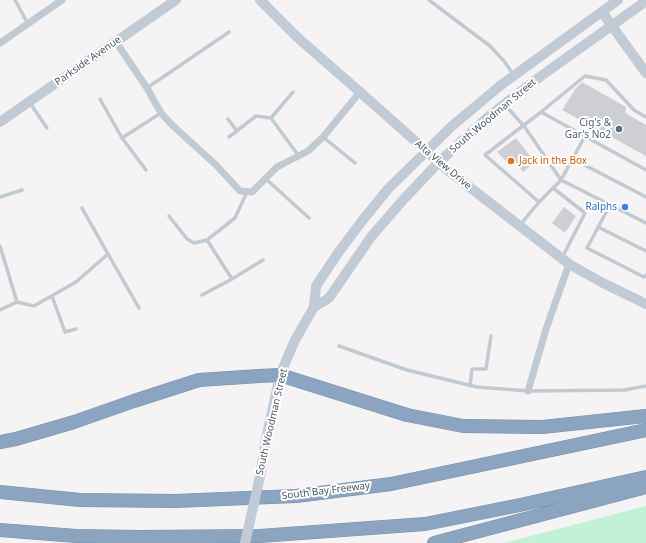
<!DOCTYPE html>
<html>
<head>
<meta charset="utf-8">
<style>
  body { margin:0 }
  canvas { display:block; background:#f5f3f3 }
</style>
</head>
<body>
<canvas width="646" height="543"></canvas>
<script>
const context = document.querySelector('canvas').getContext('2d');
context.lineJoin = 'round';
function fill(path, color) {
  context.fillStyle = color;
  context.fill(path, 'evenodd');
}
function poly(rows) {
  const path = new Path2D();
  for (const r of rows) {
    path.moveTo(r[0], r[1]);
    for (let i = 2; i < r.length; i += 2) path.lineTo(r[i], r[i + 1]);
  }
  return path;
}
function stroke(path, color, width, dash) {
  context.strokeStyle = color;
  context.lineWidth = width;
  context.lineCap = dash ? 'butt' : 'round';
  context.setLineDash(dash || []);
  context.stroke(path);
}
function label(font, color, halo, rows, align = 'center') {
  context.font = font + ' "Noto Sans",sans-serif';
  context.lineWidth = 4;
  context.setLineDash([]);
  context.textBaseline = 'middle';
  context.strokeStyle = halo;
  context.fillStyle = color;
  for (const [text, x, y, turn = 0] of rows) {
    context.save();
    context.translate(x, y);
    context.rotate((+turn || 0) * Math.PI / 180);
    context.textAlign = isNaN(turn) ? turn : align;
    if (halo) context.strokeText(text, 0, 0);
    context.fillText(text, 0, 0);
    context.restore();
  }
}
const green = poly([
  [646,506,646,543,504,543]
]);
const building = poly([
  [582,82,626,107,625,113,646,125,646,156,562,110,576,88],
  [516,138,535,162,523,172,514,160,512,161,509,159,506,161,497,152],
  [564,207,576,216,565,233,552,223]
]);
const lane = poly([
  [15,0,28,24],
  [429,0,490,46,504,61,513,74],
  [147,88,229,32],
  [293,92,271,118,298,155],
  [100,99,122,138,161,113],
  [30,103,47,128],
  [505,105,524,126,561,180,539,202],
  [541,112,585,76,606,80,634,110,646,117],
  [228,119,237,131],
  [585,136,561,180,646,223],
  [229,137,256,116,271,118],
  [323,137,355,163],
  [122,138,146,170],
  [573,159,646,197],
  [266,179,309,218],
  [553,188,585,213,562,258],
  [0,197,22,190],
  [610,205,587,248,644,277,646,275],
  [169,216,187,239,194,243,207,240,235,218,247,192],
  [520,225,539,202,485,155,541,112,646,170],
  [598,227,646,251],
  [207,240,232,279,263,260],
  [0,246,17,302,34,306,76,282,108,254,82,208],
  [108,254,139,308],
  [202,295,232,279],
  [52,296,65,332,76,329],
  [0,310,17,302],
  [339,346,407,370,477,387,528,391,624,390,646,386],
  [470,386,472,369,486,369,491,336]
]);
const street = poly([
  [116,42,147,88,161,113,172,125,216,165,240,191,252,192,277,167,308,151,323,137,360,92],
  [0,43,62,0],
  [528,391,546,329,569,264]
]);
const secondary = poly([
  [260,0,297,37,360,92,450,172,569,264,603,283,646,304],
  [602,12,646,73],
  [0,122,176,0],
  [314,307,329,298,371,237,403,200,439,162,487,118,511,99,541,76,646,1],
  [261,472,265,444,280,375,295,340,314,307,316,286,338,253,362,221,388,189,452,126,501,85,618,0]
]);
const highway = poly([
  [0,442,16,439,74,422,134,401,199,380,259,376,280,375,407,415,463,426,542,427,646,416],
  [0,492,80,500,175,501,296,496,391,484,646,430],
  [0,530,76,536,140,537,260,536,425,524,520,505,646,477],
  [434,543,646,487]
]);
const secondaryBridge = poly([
  [245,543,261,472]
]);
const markers = [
  [619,129,4,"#5c6f8a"],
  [511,161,4,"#e8710a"],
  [625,207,4,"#3f7fe0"]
];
const streetNames = [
  ["Parkside Avenue",88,61,-35],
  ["South Woodman Street",493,116,-40],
  ["Alta View Drive",443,165,40],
  ["South Woodman Street",272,422,-77],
  ["South Bay Freeway",326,491,-7]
];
const serviceNames = [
  ["Cig's &",611,123],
  ["Gar's No2",611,135]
];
const foodNames = [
  ["Jack in the Box",519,161]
];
const shopNames = [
  ["Ralphs",617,207]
];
fill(green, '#c3f1d5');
fill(building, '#cdcfd5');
stroke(highway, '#7690ad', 14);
stroke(lane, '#c1cad2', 3.5);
stroke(street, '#c1cad2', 7);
stroke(secondary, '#c1cbd6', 10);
stroke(highway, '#8ba5c1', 13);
stroke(secondaryBridge, '#c1cbd6', 10);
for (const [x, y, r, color] of markers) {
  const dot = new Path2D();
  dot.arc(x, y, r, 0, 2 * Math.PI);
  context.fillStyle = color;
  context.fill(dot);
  stroke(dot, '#fff', 1.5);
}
label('10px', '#4a5661', '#fff', streetNames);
label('10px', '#4e5e75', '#fff', serviceNames, 'right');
label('10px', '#c56008', '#fff', foodNames, 'left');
label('10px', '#366cbe', '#fff', shopNames, 'right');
</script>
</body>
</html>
